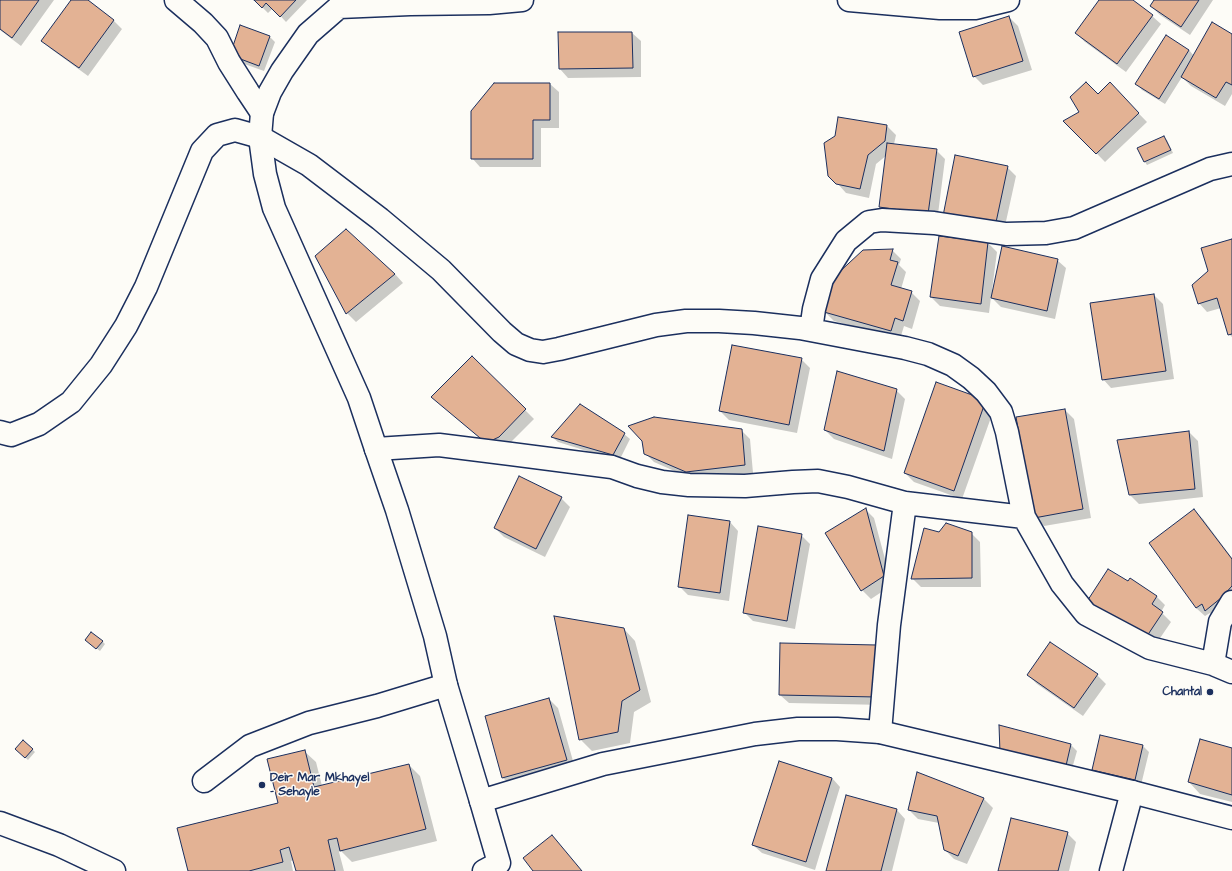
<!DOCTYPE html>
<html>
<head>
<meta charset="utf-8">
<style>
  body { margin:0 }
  canvas { display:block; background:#fdfcf7 }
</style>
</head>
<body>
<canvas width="1232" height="871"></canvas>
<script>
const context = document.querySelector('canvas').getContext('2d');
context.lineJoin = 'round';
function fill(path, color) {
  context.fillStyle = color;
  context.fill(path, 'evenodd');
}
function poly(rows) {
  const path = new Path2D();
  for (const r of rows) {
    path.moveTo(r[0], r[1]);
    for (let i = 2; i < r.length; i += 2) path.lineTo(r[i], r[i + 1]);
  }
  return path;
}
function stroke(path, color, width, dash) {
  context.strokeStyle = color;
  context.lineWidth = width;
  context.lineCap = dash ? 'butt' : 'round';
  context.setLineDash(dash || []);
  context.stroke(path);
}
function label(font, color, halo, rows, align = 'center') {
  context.font = font + ' "Architects Daughter",sans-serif';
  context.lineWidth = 3;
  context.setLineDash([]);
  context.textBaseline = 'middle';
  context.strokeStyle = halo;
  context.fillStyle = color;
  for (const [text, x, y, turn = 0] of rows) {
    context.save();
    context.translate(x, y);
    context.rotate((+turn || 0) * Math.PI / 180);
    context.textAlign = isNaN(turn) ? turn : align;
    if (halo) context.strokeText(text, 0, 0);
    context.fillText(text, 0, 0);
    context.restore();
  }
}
const shadow = poly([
  [0,0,54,0,21,46,0,30],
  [72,0,86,0,113,20,122,29,88,76,51,49,43,40],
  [255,0,307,0,286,22,273,8,268,13],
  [1100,0,1131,0,1152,16,1161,24,1126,72,1085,42,1076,33],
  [1155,0,1213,0,1190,35,1160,15,1151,6],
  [1009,17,1018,26,1032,70,983,85,974,76],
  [632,33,641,41,641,77,568,78,560,69],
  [1232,35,1232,94,1225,106,1191,86,1182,77,1165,104,1142,90,1137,84,1189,50,1194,56],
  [269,36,275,42,264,71,236,61],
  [550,84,559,92,559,128,541,128,541,167,480,167,472,158],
  [1110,84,1147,122,1105,162,1065,121,1080,112],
  [839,118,887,126,896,135,894,144,936,150,945,159,937,222,889,216,880,207,887,155,876,164,869,198,846,193,837,183],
  [1164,138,1167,140,1173,153,1147,165,1145,162,1139,149],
  [1007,167,1016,176,1003,235,953,225],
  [940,237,988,243,997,252,992,290,1057,260,1066,268,1055,319,1001,307,991,297,989,313,940,306,931,297],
  [1232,240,1232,337,1229,334,1221,308,1207,312,1199,303,1209,271],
  [892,250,901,259,899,265,906,272,901,289,911,292,920,301,912,329,904,326,900,339,834,321,825,312],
  [395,274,403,283,356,322,347,313],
  [1154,295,1163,304,1174,379,1111,388,1103,379],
  [472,357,534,419,508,445,495,451,432,397],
  [801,359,810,368,797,433,729,420,720,411],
  [896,390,905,399,892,459,834,439,825,430],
  [985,401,994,409,962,499,914,482,905,473],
  [1065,410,1074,419,1091,518,1044,526,1035,517],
  [741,430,750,439,753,473,695,480,654,462,645,453],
  [1189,432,1198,441,1203,497,1139,504,1130,495],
  [624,434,630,439,619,461,558,442,552,437],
  [561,498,570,507,545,557,504,537,495,528],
  [865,509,874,518,892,585,871,599,862,590],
  [1194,510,1203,519,1232,558,1232,605,1215,619,1210,613,1205,616,1196,608],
  [730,522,738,531,729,601,688,595,679,586],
  [971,533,980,542,981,587,921,587,912,578,939,534],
  [801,535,810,544,795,629,753,621,744,612],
  [1156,596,1165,605,1161,612,1171,622,1154,647,1094,615],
  [624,629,635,641,651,702,634,712,630,743,592,751,580,739],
  [102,641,105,644,100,651,89,643],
  [876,646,885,705,789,703,780,695],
  [1028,675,1097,675,1106,684,1083,716,1037,684],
  [549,699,558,708,575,768,512,786,503,778],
  [1000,726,1071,745,1077,751,1070,776],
  [23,741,35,752,28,760,19,752],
  [1143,746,1149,752,1141,785,1099,775,1093,769],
  [1232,749,1232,802,1200,794,1189,782],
  [304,751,316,762,322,786,409,765,420,776,437,841,352,862,341,851,339,852,344,871,297,871,294,860,291,861,293,871,189,871,280,804],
  [917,773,984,799,993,808,967,864,954,859,945,850,939,823,918,819,909,810],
  [832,778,840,787,815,870,762,853,753,845],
  [897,810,905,819,892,871,827,871],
  [1067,833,1076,842,1069,871,999,871]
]);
const building = poly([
  [0,0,39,0,12,38,0,29,0,0],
  [71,0,88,0,114,20,79,68,41,41,71,0],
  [254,0,296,0,280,17,266,3,262,8,254,0],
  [1099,0,1133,0,1153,15,1117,64,1075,33,1099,0],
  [1154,0,1199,0,1181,27,1150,6,1154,0],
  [1009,16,1023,61,973,77,959,32,1009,16],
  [1212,22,1232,34,1232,85,1226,82,1216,98,1181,77,1212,22],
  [240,25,270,36,259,66,230,55,240,25],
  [558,32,632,32,633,68,559,69,558,32],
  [1166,35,1189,50,1159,99,1135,84,1166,35],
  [1086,82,1098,94,1110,82,1139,113,1096,154,1063,121,1079,112,1070,97,1086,82],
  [494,83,550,83,550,120,533,120,533,159,471,159,471,111,494,83],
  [838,117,887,125,885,141,868,155,860,189,836,184,828,176,824,143,835,136,838,117],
  [1164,136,1171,150,1144,162,1137,148,1164,136],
  [887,143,937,149,928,214,879,207,887,143],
  [955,155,1008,166,995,227,943,216,955,155],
  [346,229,395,274,346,314,315,256,346,229],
  [939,236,988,242,981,304,930,297,939,236],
  [1232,239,1232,334,1228,335,1217,298,1198,304,1192,285,1208,271,1201,248,1232,239],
  [1002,246,1058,259,1047,311,991,298,1002,246],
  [893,249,890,260,898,262,891,285,912,291,903,321,895,318,891,331,824,312,834,277,863,250,893,249],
  [1154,294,1166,371,1102,380,1090,303,1154,294],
  [732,345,802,358,789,425,719,411,732,345],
  [472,356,526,409,499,437,486,443,431,397,472,356],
  [837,371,897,389,884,451,824,430,837,371],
  [936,382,986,400,954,491,904,473,936,382],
  [580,404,625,433,613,455,551,437,580,404],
  [1065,409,1083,509,1034,518,1016,417,1065,409],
  [654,417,742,429,745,465,686,472,644,454,642,441,628,426,654,417],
  [1189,431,1195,489,1129,495,1117,440,1189,431],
  [519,476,562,497,536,549,494,528,519,476],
  [866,508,884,576,861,591,825,533,866,508],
  [1194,509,1232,559,1232,586,1221,598,1205,611,1202,604,1196,608,1149,543,1194,509],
  [688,515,730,521,720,593,678,587,688,515],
  [946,523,972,532,972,578,911,579,924,528,939,532,946,523],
  [758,526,802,534,787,621,743,613,758,526],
  [1108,569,1128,581,1130,578,1157,596,1152,604,1163,612,1145,639,1084,606,1108,569],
  [554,616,624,628,640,690,622,701,618,732,579,740,554,616],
  [91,632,103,641,96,649,85,640,91,632],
  [1050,642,1098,674,1074,708,1027,675,1050,642],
  [780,643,877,645,876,697,779,695,780,643],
  [549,698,567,760,502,778,485,716,549,698],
  [999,725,1071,744,1065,770,1000,753,999,725],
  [1100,735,1143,745,1135,780,1092,770,1100,735],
  [1200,739,1232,748,1232,795,1188,782,1200,739],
  [23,740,33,749,25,758,15,749,23,740],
  [305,750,314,787,409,764,426,829,340,851,337,838,328,840,335,871,296,871,289,847,280,850,283,862,249,871,188,871,177,828,278,803,267,759,305,750],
  [779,761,832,778,806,862,752,845,779,761],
  [917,772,984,798,958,856,944,850,937,816,908,810,917,772],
  [846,795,897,809,881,871,826,871,846,795],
  [1011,818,1068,832,1058,871,998,871,1011,818],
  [552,835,582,871,533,871,523,858,552,835]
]);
const minor = poly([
  [176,0,203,23,217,38,229,62,248,92,262,113],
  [811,330,814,309,822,279,846,241,869,222,882,220,934,223,1006,234,1046,233,1074,228,1210,169,1232,164],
  [0,432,11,435,39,424,71,402,101,365,126,326,146,287,202,151,217,135,235,130,260,137,309,165,380,219,441,270,502,332,516,344,530,350,543,352,559,349,656,325,686,321,719,321,754,323,800,328,905,348,928,354,953,365,971,378,986,392,1001,412,1007,432,1024,517,1062,584,1086,614,1150,648,1213,664,1232,672],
  [376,449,439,445,511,454,612,467,637,476,662,482,689,485,745,486,793,482,818,481,848,487,905,503,889,625,880,732],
  [905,503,1024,517],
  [1213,664,1220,622,1232,602],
  [204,781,250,746,309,723,377,706,446,685],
  [481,801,499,863,484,871],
  [0,823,59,845,114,871],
  [1111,871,1132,792]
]);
const tertiary = poly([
  [348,0,339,7,308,34,282,71,270,92,262,113,260,137,265,174,274,208,359,398,376,449,397,510,435,636,446,685,481,801,603,764,755,734,798,729,837,729,880,732,1132,792,1232,818],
  [849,0,940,8,975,8,1008,0],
  [339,7,410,4,489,3,522,0]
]);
const markers = [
  [1210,692,4,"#1b2f5e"],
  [262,785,4,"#1b2f5e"]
];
const poiNames = [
  ["Chantal",1202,692],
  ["Deir Mar Mkhayel",270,778,"left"],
  ["- Sehayle",270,792,"left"]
];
fill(shadow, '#0003');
fill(building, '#e3b294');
stroke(building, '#1b2f5e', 1);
stroke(minor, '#1b2f5e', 25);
stroke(tertiary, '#1b2f5e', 25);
stroke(minor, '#fdfcf7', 22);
stroke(tertiary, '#fdfcf7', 22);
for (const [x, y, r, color] of markers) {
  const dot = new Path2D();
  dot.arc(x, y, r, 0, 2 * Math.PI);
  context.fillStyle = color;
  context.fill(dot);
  stroke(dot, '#fdfcf7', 1.5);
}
label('bold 12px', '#1b2f5e', '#fdfcf7', poiNames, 'right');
</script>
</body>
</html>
